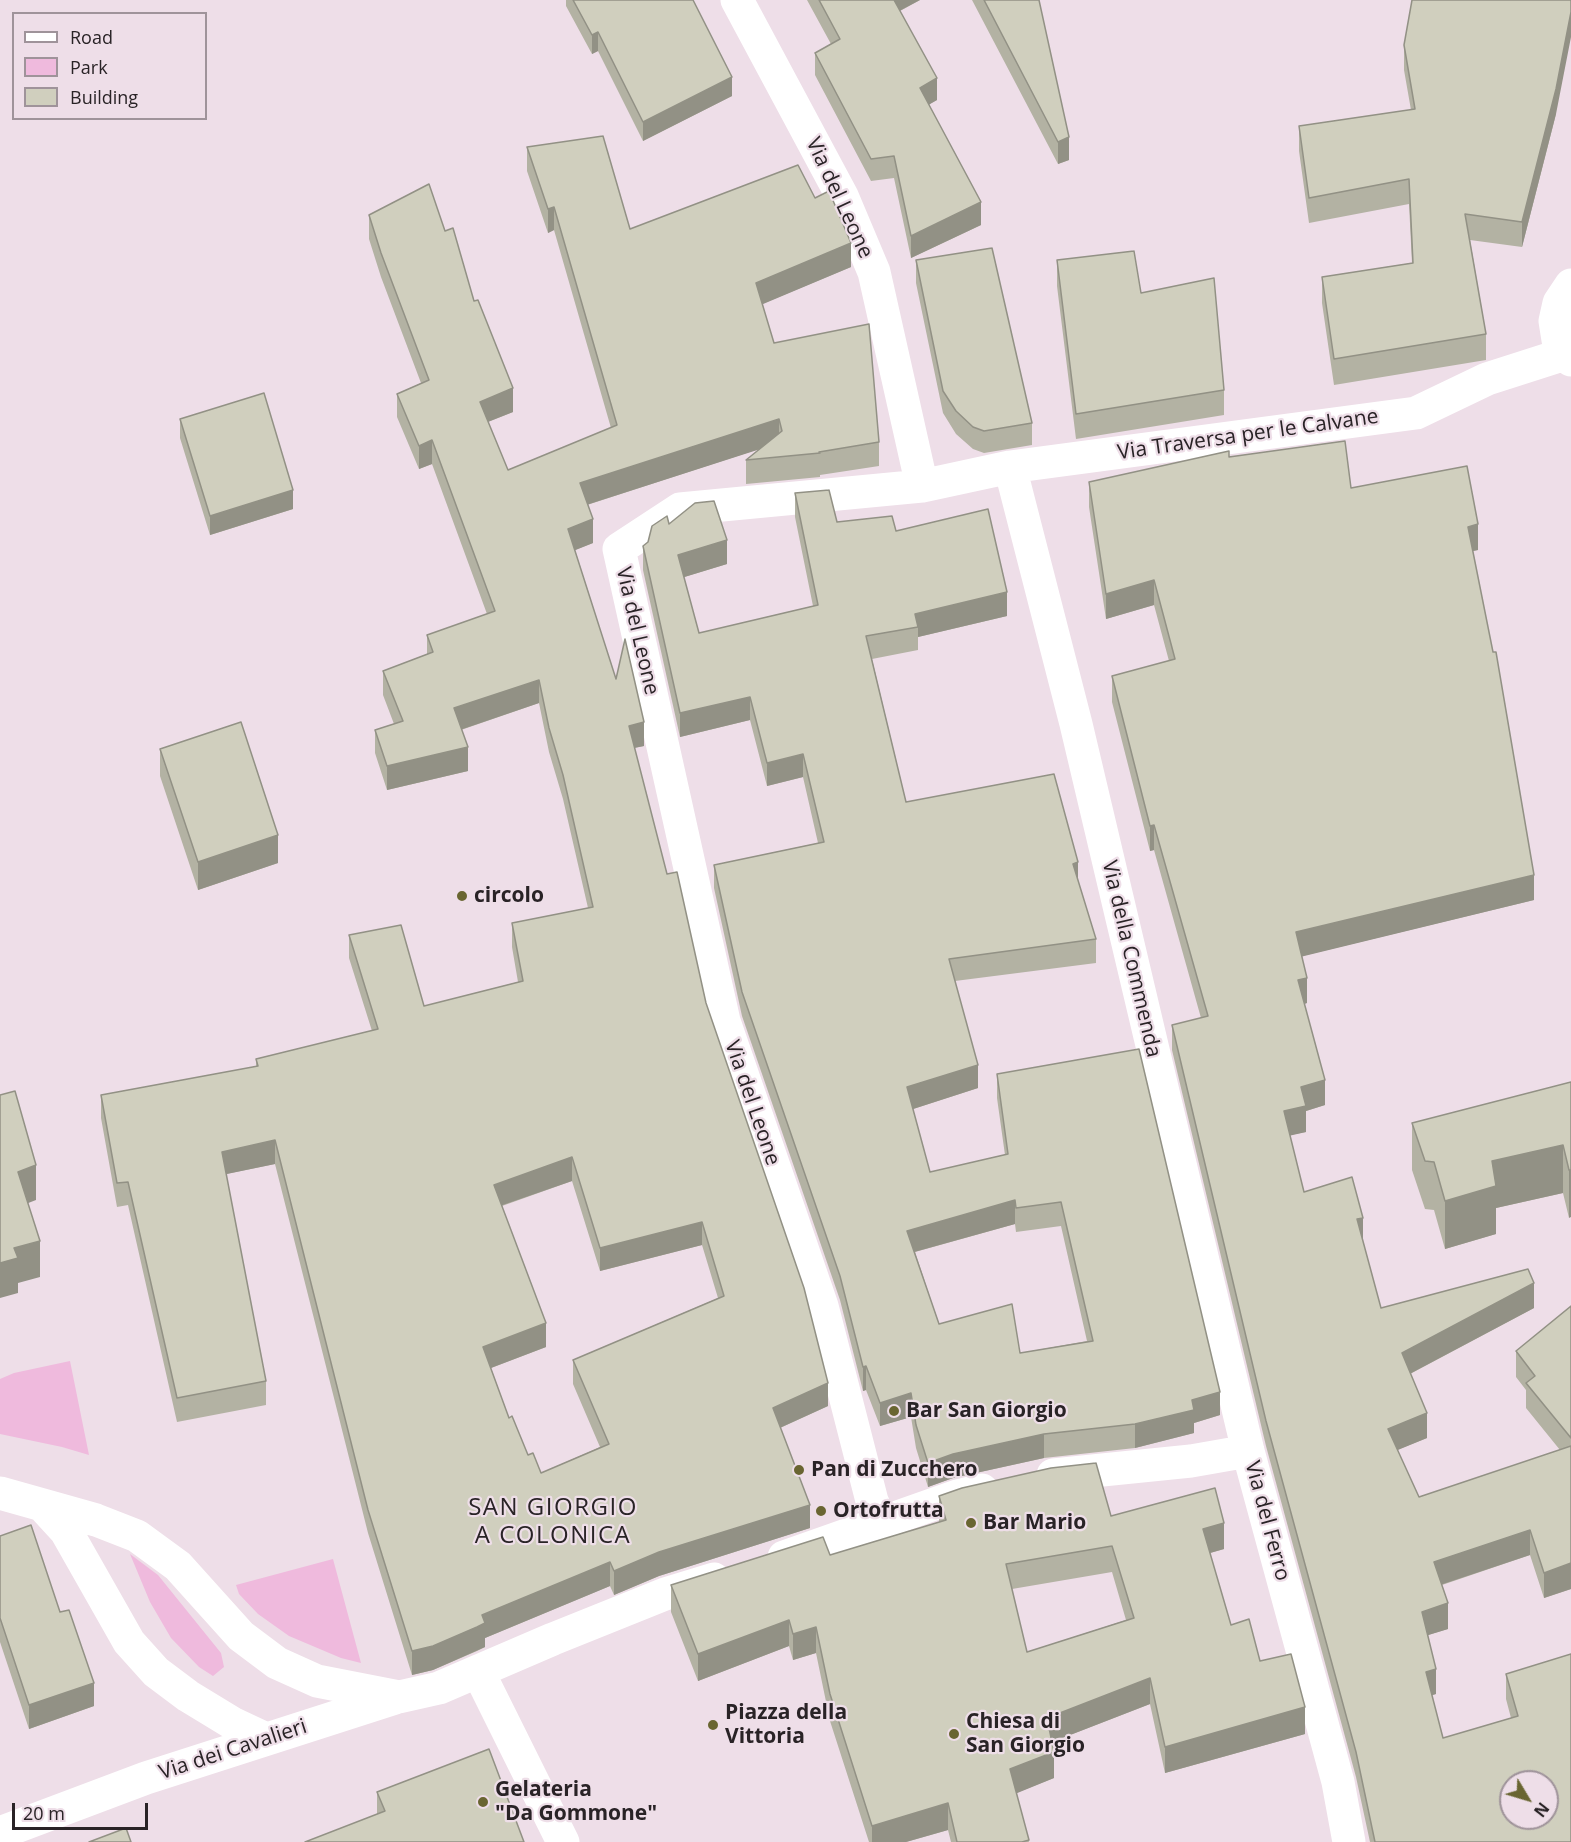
<!DOCTYPE html>
<html>
<head>
<meta charset="utf-8">
<style>
  body { margin:0 }
  #map { position:relative; width:1571px; height:1842px; overflow:hidden; background:#eedee8; font-family:"Open Sans",sans-serif }
  canvas { display:block }
  .legend { position:absolute; left:12px; top:12px; width:195px; height:108px; box-sizing:border-box; background:#eedee8; border:2px solid #9f939a; margin:0; padding:8px 10px; list-style:none; font-size:18px; color:#292326 }
  .legend li { display:flex; align-items:center; gap:12px; height:30px }
  .legend b { width:30px; border:2px solid #9f939a }
  .north { position:absolute; left:1499px; top:1770px; width:60px; height:60px; box-sizing:border-box; background:#eedee8; border:2px solid #9f939a; border-radius:50%; rotate:128deg; font-size:16px; font-weight:700; line-height:24px; text-align:center; color:#292326 }
  .north::after { content:''; display:block; margin:auto; width:21px; height:27px; background:#696531; clip-path:polygon(50% 0,100% 100%,50% 72%,0 100%) }
  .scale { position:absolute; left:12px; top:1803px; width:136px; height:27px; box-sizing:border-box; border:3px solid #292326; border-top:0; padding-left:8px; font-size:18px; line-height:21px; white-space:nowrap; color:#292326; -webkit-text-stroke:4px #eedee8; paint-order:stroke }
</style>
</head>
<body>
<div id="map">
<canvas width="1571" height="1842"></canvas>
<ul class="legend">
<li><b style="height:8px;background:#fff"></b>Road</li>
<li><b style="height:16px;background:#efbadd"></b>Park</li>
<li><b style="height:16px;background:#d0cfbe"></b>Building</li>
</ul>
<div class="north">N</div>
<div class="scale">20 m</div>
</div>
<script>
const context = document.querySelector('canvas').getContext('2d');
context.lineJoin = 'round';
function fill(path, color) {
  context.fillStyle = color;
  context.fill(path, 'evenodd');
}
function poly(rows) {
  const path = new Path2D();
  for (const r of rows) {
    path.moveTo(r[0], r[1]);
    for (let i = 2; i < r.length; i += 2) path.lineTo(r[i], r[i + 1]);
  }
  return path;
}
function stroke(path, color, width, dash) {
  context.strokeStyle = color;
  context.lineWidth = width;
  context.lineCap = dash ? 'butt' : 'round';
  context.setLineDash(dash || []);
  context.stroke(path);
}
function label(font, color, halo, rows, align = 'center') {
  context.font = font + ' "Open Sans",sans-serif';
  context.lineWidth = 4.5;
  context.setLineDash([]);
  context.textBaseline = 'middle';
  context.strokeStyle = halo;
  context.fillStyle = color;
  for (const [text, x, y, turn = 0] of rows) {
    context.save();
    context.translate(x, y);
    context.rotate((+turn || 0) * Math.PI / 180);
    context.textAlign = isNaN(turn) ? turn : align;
    if (halo) context.strokeText(text, 0, 0);
    context.fillText(text, 0, 0);
    context.restore();
  }
}
const green = poly([
  [70,1361,89,1455,62,1447,0,1434,0,1379,14,1373],
  [130,1554,158,1575,221,1653,224,1667,213,1676,199,1667,171,1638,150,1602],
  [333,1559,361,1663,341,1658,289,1636,258,1614,239,1594,236,1585]
]);
const minor = poly([
  [737,0,842,196,874,272,922,486],
  [1571,285,1559,303,1555,321,1558,340,1565,354,1571,360],
  [1010,467,1076,724,1248,1451,1338,1782,1349,1842],
  [1053,1475,1191,1461,1248,1451],
  [0,1493,96,1520,137,1536,178,1566,241,1636,277,1663,317,1681,399,1697,439,1688,553,1639,665,1594,714,1579],
  [44,1507,66,1531,129,1642,156,1672,188,1696,234,1724,266,1739],
  [881,1522,872,1501,822,1306,724,1021,619,549,680,509,922,486,1010,467,1416,413,1487,379,1565,354],
  [784,1557,957,1496,982,1490],
  [478,1671,563,1842],
  [0,1833,146,1778,395,1698]
]);
const wall = poly([
  [566,0,693,0,732,96,643,141,598,51,592,54,566,6],
  [807,0,920,0,900,11,937,100,929,104,981,225,911,258,894,178,871,181,815,75,815,53,831,44],
  [972,0,1039,0,1069,160,1058,164],
  [1404,45,1556,114,1522,247,1470,240,1486,334,1486,360,1334,385,1322,303,1322,277,1412,263,1409,204,1309,223,1299,151,1299,126,1411,110,1404,70],
  [527,147,630,229,851,267,762,304,774,343,879,442,879,466,820,475,820,477,746,484,746,460,759,449,587,505,593,543,575,550,616,679,644,746,634,748,667,874,828,1406,780,1428,810,1528,659,1576,614,1595,610,1586,485,1638,485,1647,477,1651,433,1670,412,1675,368,1533,275,1164,226,1174,266,1381,266,1405,177,1422,128,1205,117,1207,101,1118,101,1095,256,1067,256,1059,372,1031,349,958,349,935,424,1006,518,982,512,947,512,923,588,908,563,799,549,752,539,703,461,730,468,771,387,790,375,753,375,730,394,724,383,695,383,671,427,654,427,635,487,614,432,464,419,469,397,417,397,394,421,383,381,277,369,239,369,215,445,231,474,301,513,412,488,422,508,470,611,428,554,230,548,233,527,171],
  [572,1181,600,1271,702,1245,718,1298,573,1360,573,1384,600,1447,541,1473,528,1455,509,1418,491,1368,546,1347,502,1206],
  [916,260,1032,423,1032,445,984,453,973,449,956,434,943,413,916,283],
  [1057,260,1141,293,1224,390,1224,415,1076,439,1057,286],
  [180,419,293,509,210,535,180,438],
  [1229,457,1351,488,1478,550,1473,551,1534,900,1302,956,1307,1003,1304,1004,1325,1105,1306,1111,1306,1132,1290,1135,1304,1192,1363,1241,1381,1308,1534,1308,1410,1374,1427,1438,1397,1450,1419,1497,1560,1450,1526,1408,1526,1390,1516,1377,1516,1351,1571,1306,1571,1589,1544,1598,1530,1555,1442,1585,1448,1629,1428,1635,1436,1694,1432,1695,1443,1738,1511,1718,1506,1699,1506,1674,1571,1842,1370,1842,1356,1777,1266,1446,1172,1050,1172,1025,1201,1018,1154,850,1150,851,1112,702,1112,676,1169,661,1154,605,1106,619,1089,507,1089,482],
  [795,493,837,522,896,531,1007,616,918,637,918,650,872,659,906,802,1078,881,1096,939,1096,963,955,981,978,1088,913,1109,930,1172,1005,1155,997,1098,997,1074,1220,1415,1194,1423,1194,1433,1135,1448,1044,1458,953,1478,928,1487,916,1448,911,1417,880,1426,866,1390,863,1391,840,1300,742,1016,714,888,714,865,818,843,803,777,767,786,750,720,680,737,643,570,643,546,669,524,727,564,684,577,699,633,813,606,795,517],
  [1015,1224,1016,1232,1061,1226,1087,1341,1020,1353,939,1324,915,1252],
  [160,749,278,863,198,890,160,776],
  [1571,1082,1569,1218,1563,1193,1496,1208,1496,1234,1445,1249,1434,1210,1425,1209,1412,1170,1412,1123],
  [939,1496,1111,1516,1224,1549,1210,1553,1231,1625,1260,1661,1305,1734,1165,1773,1150,1704,1052,1742,1054,1778,1016,1793,1029,1842,951,1842,948,1830,906,1842,869,1842,830,1721,816,1653,793,1660,789,1646,698,1681,671,1612,671,1585,830,1555,939,1522],
  [1112,1572,1126,1620,1027,1652,1012,1589],
  [0,1536,60,1612,94,1706,29,1729,0,1642],
  [377,1792,524,1842,377,1814]
]);
const shadedWall = poly([
  [890,0,920,0,890,16],
  [1571,12,1571,37,1556,114,1522,247,1522,222],
  [598,32,598,51,592,54,592,35],
  [732,77,732,96,643,141,643,122],
  [937,78,937,100,920,110,920,88],
  [1069,137,1069,160,1058,164,1058,142],
  [981,202,981,225,911,258,911,236],
  [554,207,554,230,548,233,548,209],
  [851,243,851,267,756,307,756,283],
  [513,388,513,412,480,425,480,402],
  [779,419,779,443,580,507,580,483],
  [432,440,432,464,419,469,419,446],
  [293,490,293,509,210,535,210,516],
  [593,519,593,543,568,553,568,529],
  [1478,524,1478,550,1468,552,1468,527],
  [727,540,727,564,678,579,678,555],
  [1154,580,1154,605,1106,619,1106,594],
  [1007,592,1007,616,918,637,918,627,915,614],
  [539,680,539,703,454,732,454,708],
  [750,697,750,720,680,737,680,713],
  [644,722,644,746,629,749,629,726],
  [468,747,468,771,387,790,387,766],
  [803,754,803,777,767,786,767,763],
  [1154,825,1154,850,1150,851,1150,826],
  [278,835,278,863,198,890,198,862],
  [1078,862,1078,886,1073,864],
  [1534,875,1534,900,1296,958,1296,932],
  [1307,978,1307,1003,1298,1006,1298,980],
  [978,1065,978,1088,907,1111,907,1087],
  [1325,1080,1325,1105,1306,1111,1306,1132,1284,1137,1284,1111,1301,1087],
  [275,1140,275,1164,222,1175,222,1152],
  [1563,1145,1563,1193,1496,1208,1496,1234,1445,1249,1445,1201,1492,1161],
  [572,1157,572,1181,494,1208,494,1185],
  [36,1165,36,1200,18,1207,18,1172],
  [1569,1170,1571,1170,1571,1217,1569,1218],
  [1015,1200,1015,1224,907,1254,907,1231],
  [1363,1218,1363,1243,1357,1219],
  [702,1222,702,1245,600,1271,600,1248],
  [40,1241,40,1277,18,1283,18,1293,0,1298,0,1263,14,1248],
  [1534,1283,1534,1308,1402,1378,1402,1353],
  [546,1323,546,1347,483,1371,483,1347],
  [866,1366,866,1390,863,1391,863,1367],
  [828,1383,828,1406,773,1431,773,1408],
  [1220,1392,1220,1415,1194,1423,1194,1433,1135,1448,1135,1424,1192,1400],
  [911,1393,911,1417,880,1426,880,1403],
  [1427,1413,1427,1438,1388,1454,1388,1429],
  [1044,1434,1044,1458,953,1478,928,1487,928,1463,953,1454],
  [810,1505,810,1528,659,1576,614,1595,614,1571,659,1552],
  [1224,1523,1224,1549,1203,1555,1203,1529],
  [1530,1530,1530,1555,1434,1587,1434,1562],
  [610,1562,610,1586,485,1638,485,1647,433,1670,412,1675,412,1651,482,1615],
  [1571,1563,1571,1589,1544,1598,1544,1573],
  [1448,1603,1448,1629,1422,1637,1422,1612],
  [789,1620,789,1646,698,1681,698,1654],
  [816,1627,816,1653,793,1660,793,1634],
  [1436,1669,1436,1694,1426,1697,1426,1672],
  [1150,1678,1150,1704,1047,1744,1047,1718],
  [94,1683,94,1706,29,1729,29,1705],
  [1305,1707,1305,1734,1165,1773,1165,1747],
  [1054,1752,1054,1778,1010,1796,1010,1769],
  [948,1803,948,1830,906,1842,872,1842,872,1826]
]);
const building = poly([
  [573,0,693,0,732,77,643,122,598,32,592,35,573,0],
  [819,0,894,0,937,78,920,88,981,202,911,236,894,156,871,159,815,53,840,39,819,0],
  [984,0,1039,0,1069,137,1058,142,984,0],
  [1412,0,1571,0,1571,12,1556,89,1522,222,1465,214,1486,334,1334,359,1322,277,1413,263,1409,179,1309,198,1299,126,1415,109,1404,45,1412,0],
  [603,136,630,229,798,165,815,198,829,191,851,243,756,283,774,343,869,324,879,442,819,452,820,453,746,460,782,431,779,419,580,483,593,519,568,529,616,679,625,639,644,722,629,726,667,874,677,872,706,1003,804,1288,828,1383,773,1408,810,1505,659,1552,614,1571,610,1562,482,1615,485,1623,477,1627,433,1646,412,1651,368,1510,275,1140,222,1152,266,1381,177,1398,128,1182,117,1183,101,1095,258,1066,256,1059,378,1029,349,935,401,925,424,1006,523,981,512,923,593,907,563,775,549,728,539,680,454,708,468,747,387,766,375,730,403,721,383,671,433,652,427,635,495,611,432,440,419,446,397,394,429,380,381,253,369,215,429,184,445,231,453,228,474,301,478,300,513,388,480,402,508,470,617,425,554,207,548,209,527,147,603,136],
  [572,1157,600,1248,702,1222,724,1296,573,1360,609,1444,541,1473,533,1453,528,1455,512,1416,509,1418,483,1347,546,1323,494,1185,572,1157],
  [992,248,1032,423,984,431,973,427,956,411,943,391,916,260,992,248],
  [1134,251,1141,293,1214,278,1224,390,1076,414,1057,260,1134,251],
  [264,393,293,490,210,516,180,419,264,393],
  [1345,441,1351,488,1467,466,1478,524,1468,527,1493,652,1496,652,1534,875,1296,932,1307,978,1298,980,1325,1080,1301,1087,1306,1106,1284,1111,1304,1192,1352,1177,1363,1218,1357,1219,1381,1308,1528,1269,1534,1283,1402,1353,1427,1413,1388,1429,1419,1497,1571,1446,1571,1563,1544,1573,1530,1530,1434,1562,1448,1603,1422,1612,1436,1669,1426,1672,1443,1738,1518,1716,1506,1674,1571,1654,1571,1842,1375,1842,1356,1752,1266,1421,1172,1025,1208,1016,1154,825,1150,826,1112,676,1175,659,1154,580,1106,594,1089,482,1229,451,1229,457,1345,441],
  [1511,1782,1547,1782,1547,1818,1511,1818,1511,1782],
  [829,490,837,522,892,516,896,531,988,509,1007,592,915,614,918,627,866,636,906,802,1054,774,1078,862,1073,864,1096,939,949,959,978,1065,907,1087,930,1172,1008,1154,997,1074,1139,1049,1220,1392,1192,1400,1194,1410,1135,1424,1044,1434,953,1454,928,1463,916,1425,911,1393,880,1403,866,1366,863,1367,840,1276,742,992,714,865,824,842,803,754,767,763,750,697,680,713,643,546,648,542,652,526,667,516,669,524,695,503,714,501,727,540,678,555,699,633,818,605,795,493,829,490],
  [1015,1200,1016,1208,1061,1202,1093,1341,1020,1353,1012,1304,939,1324,907,1231,1015,1200],
  [241,722,278,835,198,862,160,749,241,722],
  [1571,1082,1571,1170,1569,1170,1563,1145,1492,1161,1496,1186,1445,1201,1434,1162,1425,1161,1412,1123,1571,1082],
  [15,1091,36,1165,18,1172,40,1241,14,1248,18,1258,0,1263,0,1095,15,1091],
  [1571,1306,1571,1438,1526,1383,1535,1376,1516,1351,1571,1306],
  [1096,1463,1111,1516,1215,1488,1224,1523,1203,1529,1231,1625,1249,1619,1260,1661,1291,1654,1305,1707,1165,1747,1150,1678,1047,1718,1054,1752,1010,1769,1029,1840,1022,1842,957,1842,948,1803,872,1826,830,1694,816,1627,793,1634,789,1620,698,1654,671,1585,823,1537,830,1555,946,1520,939,1496,962,1488,1051,1468,1096,1463],
  [1112,1546,1134,1618,1027,1652,1006,1564,1112,1546],
  [31,1525,60,1612,69,1610,94,1683,29,1705,0,1618,0,1536,31,1525],
  [489,1749,524,1842,305,1842,385,1811,377,1792,489,1749],
  [126,1828,131,1842,89,1842,126,1828]
]);
const markers = [
  [462,896,6,"#696531"],
  [894,1411,6,"#696531"],
  [799,1470,6,"#696531"],
  [821,1511,6,"#696531"],
  [971,1523,6,"#696531"],
  [713,1725,6,"#696531"],
  [954,1734,6,"#696531"],
  [483,1802,6,"#696531"]
];
const streetNames = [
  ["Via del Leone",839,198,65],
  ["Via Traversa per le Calvane",1248,435,-8],
  ["Via del Leone",637,631,77],
  ["Via della Commenda",1131,959,77],
  ["Via del Leone",752,1103,71],
  ["Via del Ferro",1267,1521,75],
  ["Via dei Cavalieri",233,1750,-18]
];
const poiNames = [
  ["circolo",474,896],
  ["Bar San Giorgio",906,1411],
  ["Pan di Zucchero",811,1470],
  ["Ortofrutta",833,1511],
  ["Bar Mario",983,1523],
  ["Piazza della",725,1713],
  ["Vittoria",725,1737],
  ["Chiesa di",966,1722],
  ["San Giorgio",966,1746],
  ["Gelateria",495,1790],
  ["\"Da Gommone\"",495,1814]
];
const quarterNames = [
  ["SAN GIORGIO",553,1508],
  ["A COLONICA",553,1536]
];
fill(green, '#efbadd');
stroke(minor, '#fff', 33);
fill(wall, '#b3b2a3');
fill(shadedWall, '#929185');
fill(building, '#d0cfbe');
stroke(building, '#929185', 1.5);
for (const [x, y, r, color] of markers) {
  const dot = new Path2D();
  dot.arc(x, y, r, 0, 2 * Math.PI);
  context.fillStyle = color;
  context.fill(dot);
  stroke(dot, '#eedee8', 2);
}
label('21px', '#292326', '#eedee8', streetNames);
label('bold 21px', '#292326', '#eedee8', poiNames, 'left');
context.letterSpacing = '1.5px';
label('24px', '#292326', '#eedee8', quarterNames);
context.letterSpacing = '0px';
</script>
</body>
</html>
